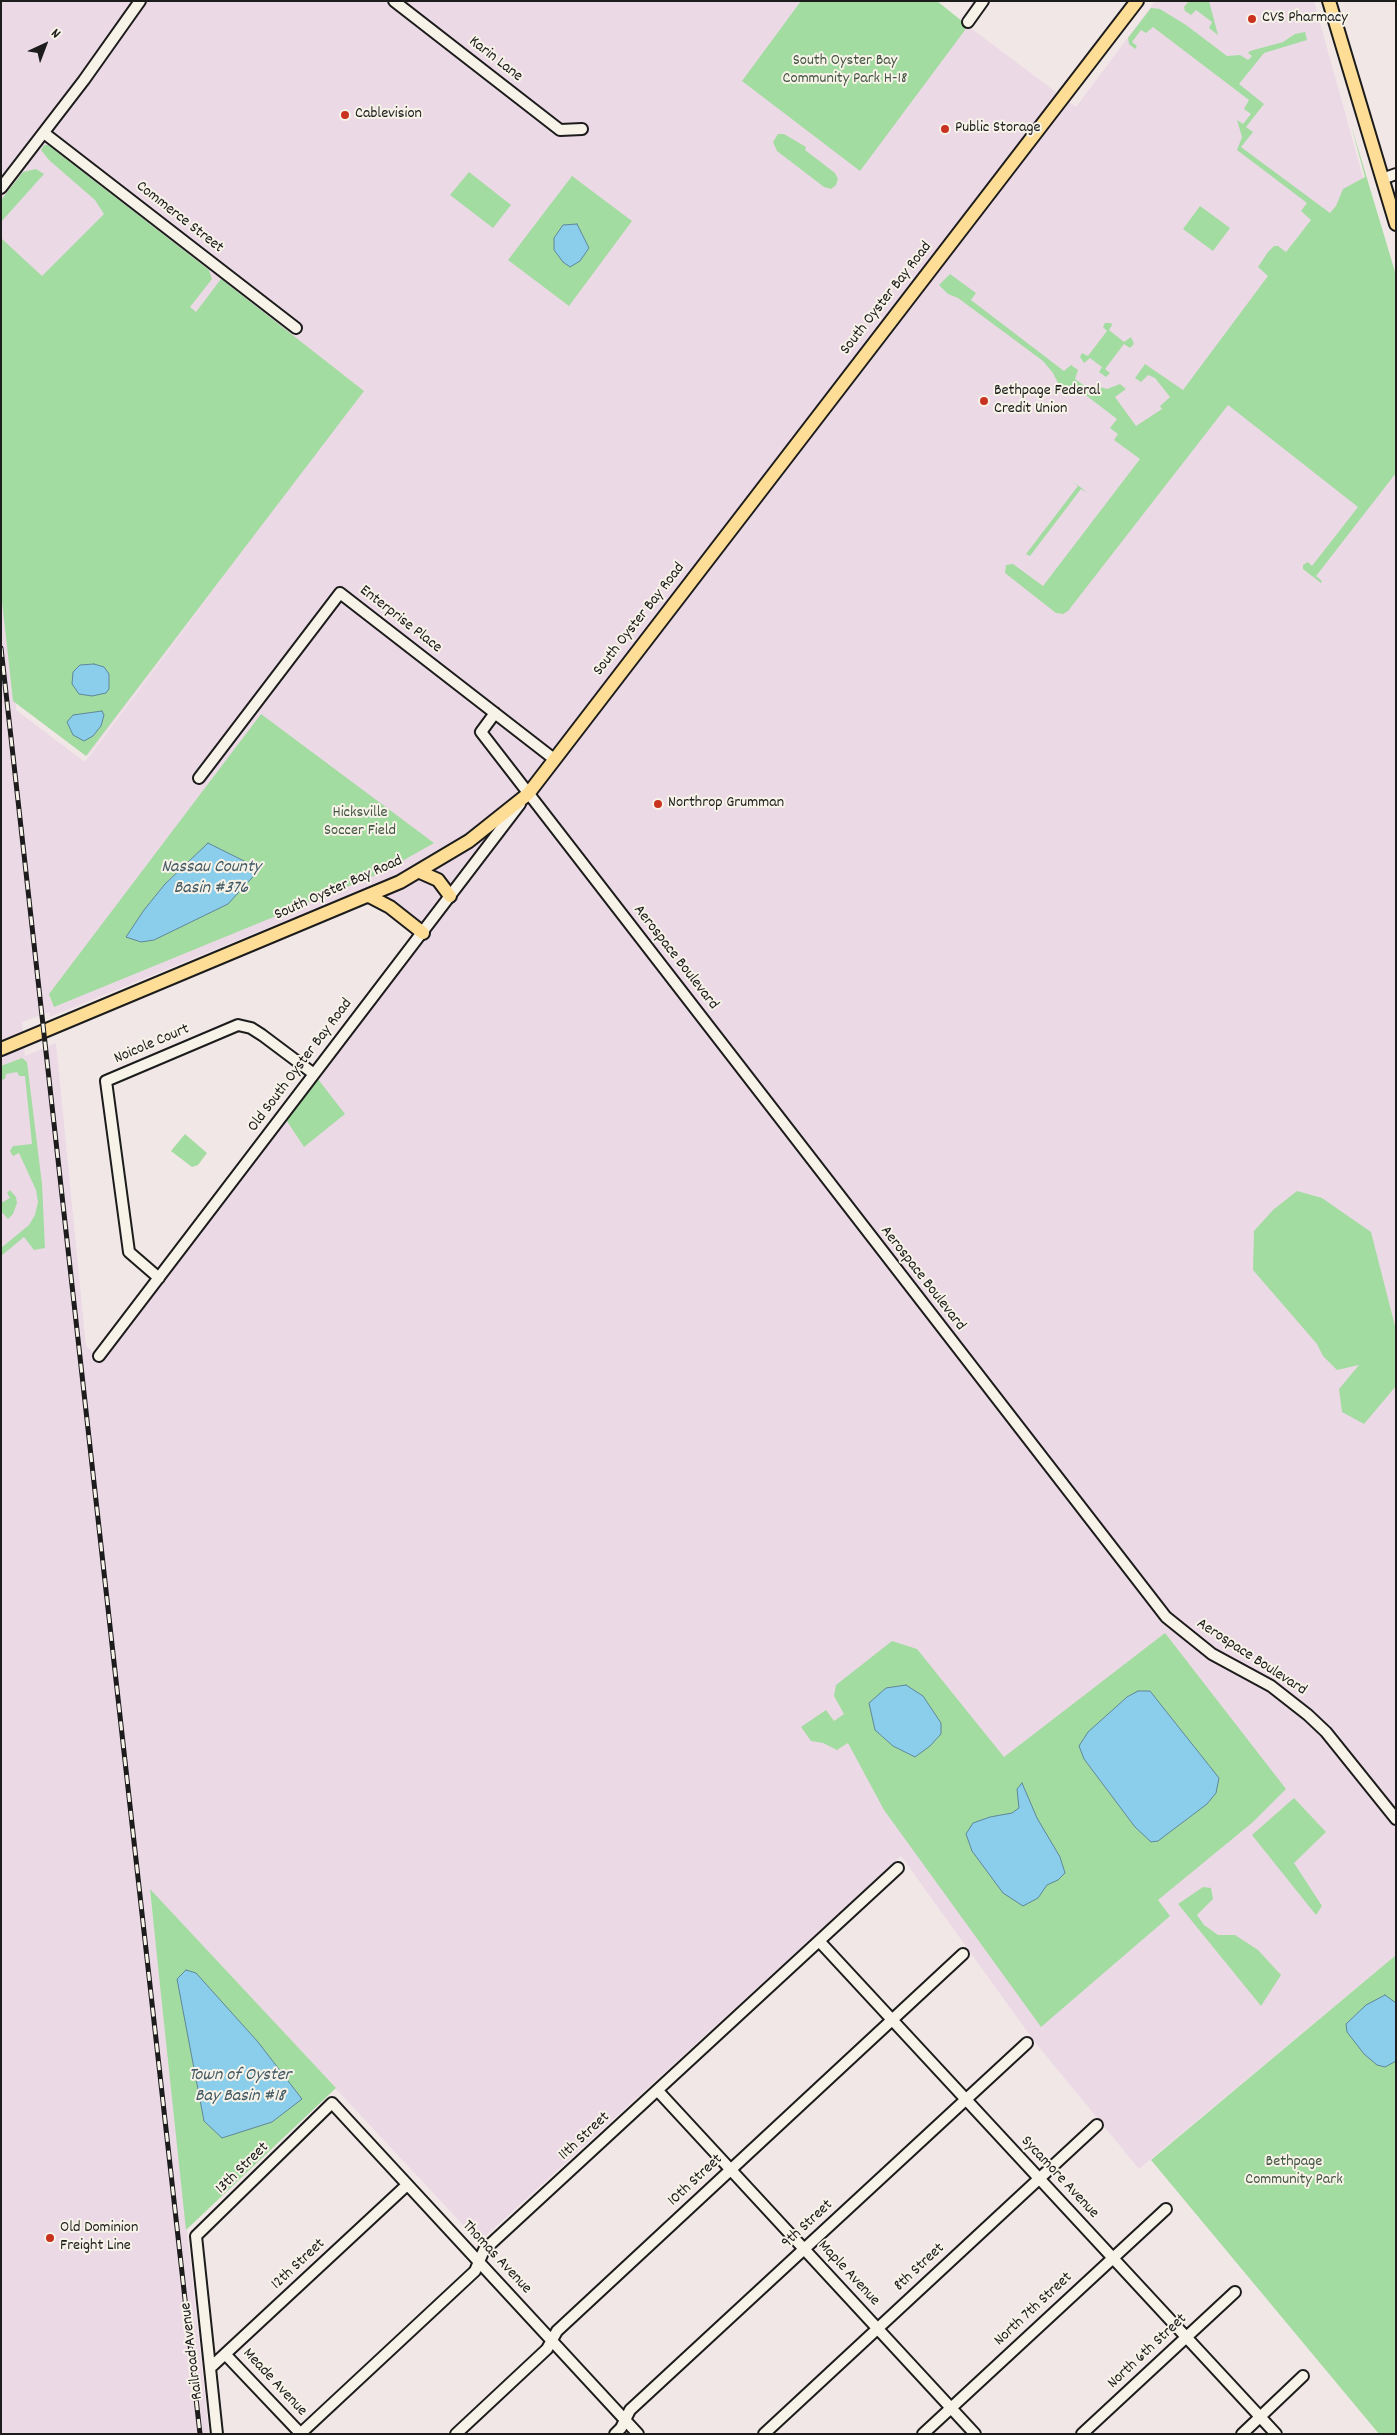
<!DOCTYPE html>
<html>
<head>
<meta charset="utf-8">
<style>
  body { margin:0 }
  #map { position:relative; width:1397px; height:2435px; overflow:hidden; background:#f2e7e7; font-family:Dekko,sans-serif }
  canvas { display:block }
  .frame { position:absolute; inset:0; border:2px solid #1c1c1c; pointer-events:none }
  .north { position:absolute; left:20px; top:20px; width:50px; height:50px; -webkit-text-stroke:4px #f7f3e8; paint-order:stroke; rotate:43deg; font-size:14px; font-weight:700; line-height:20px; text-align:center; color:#1c1c1c }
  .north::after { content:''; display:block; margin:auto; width:18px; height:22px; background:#1c1c1c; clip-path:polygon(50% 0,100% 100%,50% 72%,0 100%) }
</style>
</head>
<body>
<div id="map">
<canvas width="1397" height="2435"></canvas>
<div class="frame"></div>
<div class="north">N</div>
</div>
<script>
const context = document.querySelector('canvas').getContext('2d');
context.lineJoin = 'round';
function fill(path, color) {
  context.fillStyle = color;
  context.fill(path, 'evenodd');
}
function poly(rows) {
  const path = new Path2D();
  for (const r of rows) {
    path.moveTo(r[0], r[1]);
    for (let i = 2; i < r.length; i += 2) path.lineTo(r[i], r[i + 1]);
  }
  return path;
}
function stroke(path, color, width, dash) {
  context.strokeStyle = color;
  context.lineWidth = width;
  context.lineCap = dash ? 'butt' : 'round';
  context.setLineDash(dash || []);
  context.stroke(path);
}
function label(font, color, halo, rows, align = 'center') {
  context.font = font + ' Dekko,sans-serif';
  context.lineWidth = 4;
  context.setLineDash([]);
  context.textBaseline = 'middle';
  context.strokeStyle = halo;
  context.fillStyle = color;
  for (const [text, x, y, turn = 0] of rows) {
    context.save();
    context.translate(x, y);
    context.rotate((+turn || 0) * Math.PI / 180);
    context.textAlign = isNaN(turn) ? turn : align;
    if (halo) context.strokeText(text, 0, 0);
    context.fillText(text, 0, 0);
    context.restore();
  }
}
const built = poly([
  [1,1,801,1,968,26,1076,107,1155,1,1314,1,1396,296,1396,1955,1139,2169,1034,2041,901,1856,479,2242,150,1890,209,2434,1,2434],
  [231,567,85,762,16,710,16,702,88,756],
  [358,891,416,936,96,1355,86,1346,56,1043,25,1056,22,1022,49,1012,50,1017]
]);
const green = poly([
  [801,1,937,1,968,26,860,171,742,81],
  [1189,1,1209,1,1218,35,1209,28,1212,22,1196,10,1191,15,1185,11,1184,7],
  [1151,8,1160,9,1186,25,1227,56,1240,55,1248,60,1252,56,1248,53,1250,51,1283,42,1295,34,1305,32,1307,40,1264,53,1239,84,1264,104,1246,127,1253,132,1241,147,1330,213,1336,206,1343,189,1365,177,1351,125,1396,275,1396,473,1316,576,1322,581,1321,583,1303,569,1303,565,1308,562,1312,566,1358,507,1228,405,1068,611,1063,614,1056,613,1005,573,1006,565,1013,564,1043,586,1140,459,1114,440,1118,434,1110,428,1117,419,1075,387,1068,394,1061,389,1053,373,1043,361,958,298,948,294,939,285,950,274,976,293,971,300,1064,371,1071,365,1078,370,1075,379,1094,393,1100,387,1107,389,1120,384,1126,389,1115,397,1136,426,1162,409,1160,406,1170,397,1155,378,1148,375,1141,382,1135,378,1145,364,1183,390,1268,276,1258,267,1268,252,1274,246,1278,246,1286,252,1311,220,1301,211,1307,203,1237,150,1242,137,1237,120,1243,124,1251,114,1244,109,1249,100,1153,27,1146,33,1141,30,1132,42,1137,46,1135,49,1129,44,1128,38],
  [778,134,784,134,806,147,805,150,835,173,838,179,836,185,831,189,824,187,777,151,773,142],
  [44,145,48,145,209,270,212,279,190,307,196,312,221,279,364,391,86,756,13,701,1,592,1,238,42,276,104,214,95,200,49,160,41,150],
  [36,169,44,174,1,222,1,200,23,172],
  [469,172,511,205,493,228,450,195],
  [572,176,632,221,569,306,508,260],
  [1200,206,1230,228,1213,251,1183,229],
  [1105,323,1111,323,1112,325,1109,330,1124,342,1131,337,1134,344,1130,348,1124,344,1105,369,1110,373,1106,377,1099,372,1102,367,1090,358,1084,363,1080,357,1082,353,1088,356,1107,331,1103,327],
  [1071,480,1088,493,1081,489,1030,556,1026,554,1078,486],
  [261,714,434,843,381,873,54,1007,49,994],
  [172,876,141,942,127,937,144,910],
  [22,1058,27,1062,42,1184,45,1248,34,1250,24,1237,1,1256,1,1248,29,1225,35,1215,38,1202,36,1190,19,1153,13,1156,10,1151,13,1146,32,1144,25,1076,19,1076,17,1072,6,1074,5,1079,1,1080,1,1066],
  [314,1074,345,1114,304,1147,283,1115],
  [185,1134,207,1153,198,1165,192,1167,171,1151],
  [10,1190,16,1197,17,1203,13,1214,8,1219,1,1211,1,1203,10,1198,7,1193],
  [1297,1191,1322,1198,1371,1232,1396,1330,1396,1386,1364,1424,1342,1412,1339,1389,1359,1365,1337,1370,1323,1356,1317,1344,1253,1270,1254,1231,1273,1210],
  [1165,1633,1286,1789,1253,1822,1158,1900,1170,1916,1041,2027,884,1810,848,1743,837,1750,823,1743,811,1741,801,1727,826,1710,834,1721,844,1714,834,1696,836,1685,892,1641,917,1649,1004,1757],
  [1294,1798,1326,1832,1294,1863,1322,1906,1316,1915,1252,1835],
  [1203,1887,1211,1888,1213,1899,1197,1915,1204,1925,1218,1935,1235,1935,1258,1950,1281,1975,1261,2006,1178,1904],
  [150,1889,336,2088,186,2230,161,1995],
  [1396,1955,1396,2434,1379,2434,1151,2160]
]);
const water = poly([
  [577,224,589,248,580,261,570,267,563,262,554,250,554,238,563,225,577,224],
  [94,664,104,667,109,674,109,689,106,693,92,696,79,694,72,684,73,672,80,665,94,664],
  [102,711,104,715,101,726,93,736,84,741,73,735,67,722,73,715,102,711],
  [208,843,260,869,228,904,154,940,141,942,126,937,144,910,165,884,208,843],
  [906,1685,923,1696,941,1723,941,1734,930,1746,915,1757,893,1746,875,1730,869,1703,886,1688,906,1685],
  [1138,1691,1150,1691,1219,1778,1216,1793,1207,1804,1158,1841,1151,1842,1135,1827,1084,1759,1079,1746,1088,1732,1127,1697,1138,1691],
  [1022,1783,1037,1818,1060,1857,1065,1873,1058,1880,1047,1885,1038,1898,1023,1906,1003,1893,972,1851,966,1834,973,1823,990,1817,1012,1813,1019,1808,1017,1789,1022,1783],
  [186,1970,196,1973,258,2042,302,2099,272,2122,222,2138,204,2121,177,1979,186,1970],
  [1385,1995,1396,2003,1396,2061,1385,2067,1377,2065,1364,2054,1347,2032,1346,2024,1366,2005,1385,1995]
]);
const minor = poly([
  [394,1,560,130,582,129],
  [968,22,983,1],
  [44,133,296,328],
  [1382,179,1396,174],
  [1,188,84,80,140,1],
  [495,713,481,732,1166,1617,1212,1654,1271,1686,1308,1715,1326,1732,1396,1819],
  [199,778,340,593,554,759],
  [159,1278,129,1252,106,1081,238,1025,251,1028,262,1035,314,1074],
  [99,1356,520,804],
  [820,1942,1276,2434],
  [658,2091,975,2434],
  [225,2354,301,2434],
  [210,2368,407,2185],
  [217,2434,196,2236,332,2103,638,2434],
  [300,2434,475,2271,484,2250,898,1868],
  [456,2434,547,2349,557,2331,963,1954],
  [615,2434,621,2428,630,2410,1027,2043],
  [764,2434,1097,2125],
  [923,2434,1166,2209],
  [1082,2434,1235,2292],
  [1242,2434,1303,2376]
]);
const major = poly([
  [1329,1,1396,224],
  [420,872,438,880,450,896],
  [369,896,390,907,423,933],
  [1,1049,400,882,469,841,528,794,1137,1]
]);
const rail = poly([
  [1,648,200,2434]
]);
const markers = [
  [1252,19,5,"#c8321e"],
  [345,115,5,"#c8321e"],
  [945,129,5,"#c8321e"],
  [984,401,5,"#c8321e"],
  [658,804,5,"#c8321e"],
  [50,2238,5,"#c8321e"]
];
const poiNames = [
  ["CVS Pharmacy",1262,19],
  ["Cablevision",355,115],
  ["Public Storage",955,129],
  ["Bethpage Federal",994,392],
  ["Credit Union",994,410],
  ["Northrop Grumman",668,804],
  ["Old Dominion",60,2229],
  ["Freight Line",60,2247]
];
const streetNames = [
  ["Karin Lane",495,60,38],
  ["Commerce Street",179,218,38],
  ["South Oyster Bay Road",887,299,-52],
  ["Enterprise Place",400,620,38],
  ["South Oyster Bay Road",640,620,-52],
  ["South Oyster Bay Road",339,889,-24],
  ["Aerospace Boulevard",675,958,52],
  ["Noicole Court",152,1045,-23],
  ["Old South Oyster Bay Road",301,1066,-53],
  ["Aerospace Boulevard",922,1279,52],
  ["Aerospace Boulevard",1251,1658,33],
  ["11th Street",585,2137,-43],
  ["13th Street",243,2169,-44],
  ["Sycamore Avenue",1059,2178,47],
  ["10th Street",696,2181,-43],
  ["9th Street",808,2225,-43],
  ["Thomas Avenue",496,2258,47],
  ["12th Street",299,2265,-43],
  ["8th Street",920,2268,-43],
  ["Maple Avenue",848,2274,47],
  ["North 7th Street",1034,2310,-43],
  ["Railroad Avenue",193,2351,-97],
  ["North 6th Street",1148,2352,-43],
  ["Meade Avenue",274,2383,47]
];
const parkNames = [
  ["South Oyster Bay",845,62],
  ["Community Park H-18",845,80],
  ["Hicksville",360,814],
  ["Soccer Field",360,832],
  ["Bethpage",1294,2163],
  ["Community Park",1294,2181]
];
const waterNames = [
  ["Nassau County",211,869],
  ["Basin #376",211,890],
  ["Town of Oyster",240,2077],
  ["Bay Basin #18",240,2098]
];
fill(built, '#ecd9e6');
fill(green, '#a3dca1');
fill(water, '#8bceec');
stroke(water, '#5f8799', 1);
stroke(minor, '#1c1c1c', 14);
stroke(major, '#1c1c1c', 16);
stroke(minor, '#f7f3e8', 10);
stroke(major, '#fedd96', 12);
stroke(rail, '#1c1c1c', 5);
stroke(rail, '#f7f3e8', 3, [9]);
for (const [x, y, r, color] of markers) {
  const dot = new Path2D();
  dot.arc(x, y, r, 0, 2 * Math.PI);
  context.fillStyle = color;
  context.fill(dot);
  stroke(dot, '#f7f3e8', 2);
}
label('16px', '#1c1c1c', '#f7f3e8', poiNames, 'left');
label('16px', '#1c1c1c', '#f7f3e8', streetNames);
label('16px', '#445644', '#f7f3e8', parkNames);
label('italic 18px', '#435a65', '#f7f3e8', waterNames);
</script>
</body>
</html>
